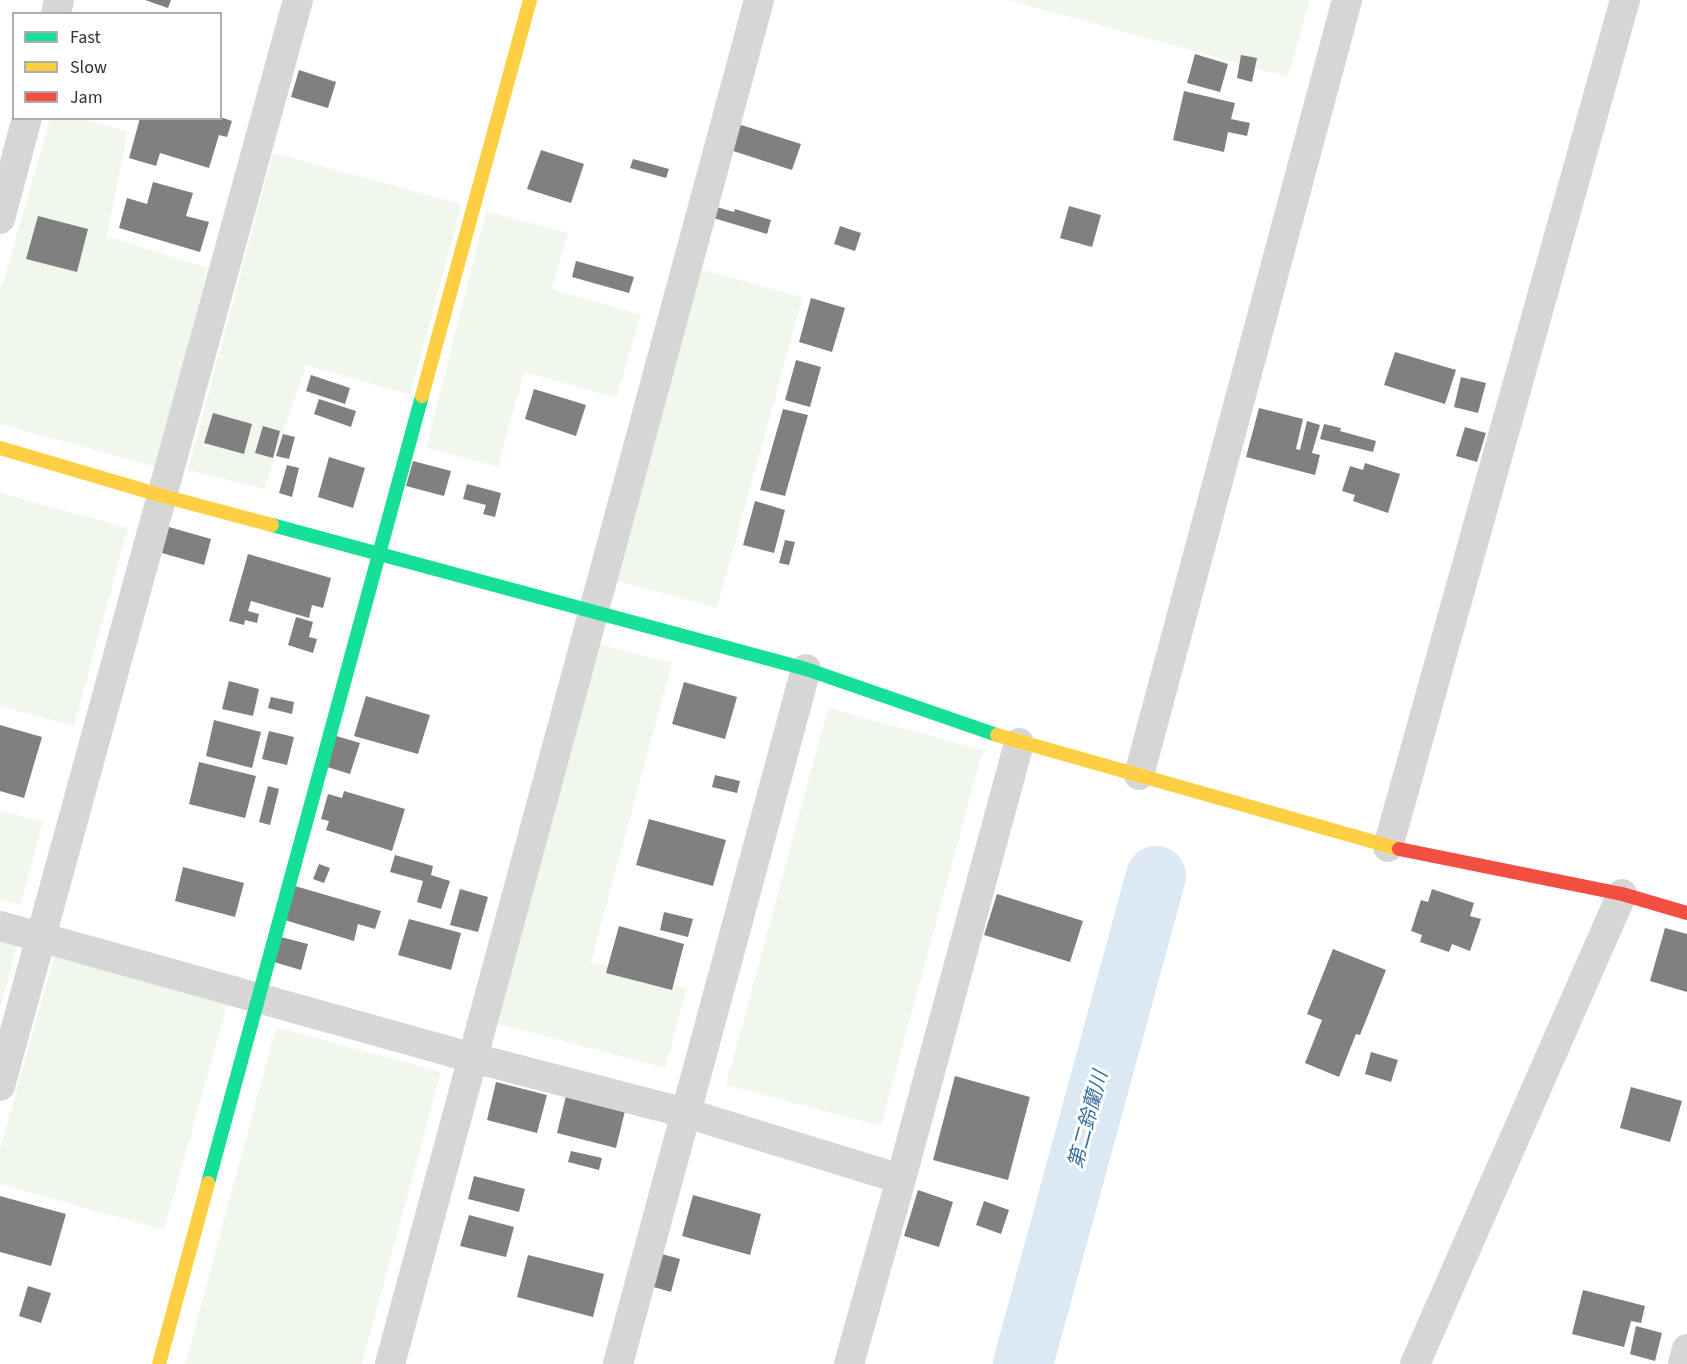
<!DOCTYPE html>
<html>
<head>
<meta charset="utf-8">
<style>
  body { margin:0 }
  #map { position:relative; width:1687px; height:1364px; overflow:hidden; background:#fff; font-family:"Source Sans 3",sans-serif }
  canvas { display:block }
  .legend { position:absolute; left:12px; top:12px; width:210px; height:108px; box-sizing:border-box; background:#fff; border:2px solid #adadad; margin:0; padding:8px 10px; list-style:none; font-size:18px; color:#323232 }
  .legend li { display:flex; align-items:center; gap:12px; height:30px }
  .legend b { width:30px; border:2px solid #adadad }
</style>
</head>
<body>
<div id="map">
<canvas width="1687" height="1364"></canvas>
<ul class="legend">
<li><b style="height:8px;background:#16e098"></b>Fast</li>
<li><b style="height:8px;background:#ffcf43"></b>Slow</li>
<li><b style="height:8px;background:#f24e42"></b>Jam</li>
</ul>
</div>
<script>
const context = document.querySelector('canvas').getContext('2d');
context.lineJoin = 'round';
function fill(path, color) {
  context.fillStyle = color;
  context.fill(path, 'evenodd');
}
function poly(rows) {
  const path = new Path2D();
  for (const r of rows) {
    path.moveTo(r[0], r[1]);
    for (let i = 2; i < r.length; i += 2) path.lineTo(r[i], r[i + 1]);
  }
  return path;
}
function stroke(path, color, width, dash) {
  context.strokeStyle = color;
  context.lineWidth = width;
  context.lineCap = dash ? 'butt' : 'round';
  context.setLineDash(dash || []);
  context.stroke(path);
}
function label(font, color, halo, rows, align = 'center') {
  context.font = font + ' "Source Sans 3","Noto Sans JP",sans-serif';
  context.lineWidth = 6;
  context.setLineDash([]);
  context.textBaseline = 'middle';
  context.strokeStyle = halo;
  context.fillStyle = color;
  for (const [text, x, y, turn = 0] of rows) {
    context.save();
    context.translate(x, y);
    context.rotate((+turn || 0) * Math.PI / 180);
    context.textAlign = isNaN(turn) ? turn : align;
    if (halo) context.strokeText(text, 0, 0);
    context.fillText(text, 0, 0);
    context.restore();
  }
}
const green = poly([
  [1008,0,1310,0,1288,77],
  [50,119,84,119,128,132,107,236,207,268,160,468,0,424,0,293],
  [273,153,462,204,410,395,306,365,264,489,188,470],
  [486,211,568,233,552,289,641,315,616,398,524,372,498,467,426,448],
  [699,269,803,297,717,608,614,580],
  [0,493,128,528,74,726,0,706],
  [598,644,672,663,591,962,687,988,665,1068,495,1023],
  [828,708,983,750,881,1126,726,1085],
  [0,810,43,822,21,905,0,900],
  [0,938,18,943,0,1008],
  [55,954,228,1003,164,1230,0,1184,0,1148],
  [276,1027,441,1072,362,1364,185,1364]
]);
const river = poly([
  [1023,1364,1156,876]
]);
const building = poly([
  [145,0,171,0,168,8],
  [1195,54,1228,64,1220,92,1187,83],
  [1241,55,1257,58,1252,82,1237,78],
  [299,70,336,82,328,108,291,97],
  [1184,91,1235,103,1231,119,1250,123,1247,136,1228,132,1224,152,1173,140],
  [220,117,232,121,227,137,219,135,209,168,160,153,156,166,129,158,140,118],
  [738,124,801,144,792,170,730,150],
  [541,150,584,164,571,203,527,189],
  [633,159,669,169,666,178,630,168],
  [153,182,193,193,186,216,209,222,200,252,119,228,127,198,147,204],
  [713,206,734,212,735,209,771,220,767,234,710,217],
  [1069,206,1101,215,1092,247,1060,238],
  [38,216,88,229,77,272,26,259],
  [840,226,861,233,855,251,834,244],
  [576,261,634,277,629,293,572,277],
  [811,298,845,308,832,352,799,342],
  [1395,352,1456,370,1445,404,1384,385],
  [796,360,821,367,810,407,785,400],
  [311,375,350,388,345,404,306,391],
  [1461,377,1486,383,1478,413,1454,407],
  [534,389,586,405,576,436,525,419],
  [319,399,356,411,351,427,314,414],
  [1259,408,1303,419,1296,449,1300,450,1307,421,1320,425,1312,453,1320,455,1315,475,1246,457],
  [783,409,808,415,785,496,760,490],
  [213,413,252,424,244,454,204,443],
  [1324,424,1341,428,1340,431,1376,441,1373,452,1320,439],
  [263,426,280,431,273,458,255,453],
  [1465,427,1486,433,1477,462,1456,456],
  [283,434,295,437,289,459,276,456],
  [329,457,365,468,353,508,318,497],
  [413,461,451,471,444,496,406,486],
  [1365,463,1400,474,1388,513,1353,501,1355,495,1342,491,1350,466,1363,470],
  [287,465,299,468,292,497,279,493],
  [467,484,501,493,495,517,483,514,486,505,463,499],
  [755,501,785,510,774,553,743,545],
  [169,527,211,539,204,565,162,553],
  [785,540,795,542,789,565,779,563],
  [248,554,331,578,323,608,312,605,309,618,251,601,248,611,259,614,257,623,245,620,244,625,229,621],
  [296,617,313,622,309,637,317,639,313,653,288,645],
  [229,681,259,689,253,716,222,709],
  [684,682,737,697,725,739,672,724],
  [366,696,430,715,418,754,354,736],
  [271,697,294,702,292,714,268,708],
  [214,720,261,732,252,768,206,756],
  [0,725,42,737,24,798,0,791],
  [269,731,294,737,287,765,262,759],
  [333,735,360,743,350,774,324,766],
  [199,762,256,776,245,818,189,804],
  [715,775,740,781,737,793,712,787],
  [268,786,279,789,270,825,259,822],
  [344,791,405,809,392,851,326,830,329,821,321,819,328,794,342,798],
  [649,819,726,840,713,886,636,865],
  [395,855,433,866,431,875,450,881,441,909,417,902,423,881,390,872],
  [319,864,330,868,324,883,313,879],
  [183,867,244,883,235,917,175,901],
  [288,884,381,911,375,929,358,924,354,941,278,918],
  [460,889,488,897,478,932,450,925],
  [1432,889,1474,903,1470,916,1481,919,1470,951,1452,944,1449,952,1420,942,1422,935,1411,931,1421,900,1428,902],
  [997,894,1083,921,1070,962,984,935],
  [664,912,693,919,688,937,660,930],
  [409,919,461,933,451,970,398,955],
  [619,926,684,944,672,990,606,973],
  [1665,928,1687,934,1687,992,1650,981],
  [281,937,308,944,301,970,274,962],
  [1333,949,1386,970,1360,1035,1356,1034,1339,1077,1305,1063,1322,1020,1307,1014],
  [1371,1052,1398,1060,1391,1082,1365,1074],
  [955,1076,1030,1097,1008,1180,933,1160],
  [496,1082,547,1095,537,1133,487,1120],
  [1631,1087,1682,1101,1670,1142,1620,1128],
  [566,1096,625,1111,616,1148,557,1133],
  [571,1151,602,1158,599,1170,568,1162],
  [474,1176,525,1189,519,1212,468,1199],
  [918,1190,953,1202,939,1247,904,1236],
  [693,1195,761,1214,750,1255,682,1236],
  [0,1196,66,1214,51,1266,0,1252],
  [984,1201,1009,1210,1001,1234,976,1225],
  [469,1215,514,1227,506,1257,460,1246],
  [651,1251,680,1259,671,1292,643,1284],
  [528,1255,604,1274,593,1317,517,1297],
  [28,1286,51,1293,41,1323,19,1316],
  [1583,1290,1645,1306,1641,1323,1631,1321,1624,1347,1572,1334],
  [1636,1326,1662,1333,1655,1361,1630,1354]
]);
const street = poly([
  [56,14,59,0],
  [0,219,27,118],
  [1139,775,1347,0],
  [1388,847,1625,0],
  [0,926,473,1058,686,1113,901,1179],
  [0,1086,298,0],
  [390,1364,759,0],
  [618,1364,806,669],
  [849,1364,901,1179,1019,743],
  [1415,1364,1622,894],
  [1683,1364,1687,1349]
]);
const fast = poly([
  [272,525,806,669,997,735],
  [208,1183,422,396]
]);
const slow = poly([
  [422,396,530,0],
  [0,448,163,496,272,525],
  [997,735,1399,849],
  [159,1364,208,1183]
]);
const jam = poly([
  [1399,849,1622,894,1687,913]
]);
const waterNames = [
  ["第二鈴蘭川",1090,1120,-75]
];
fill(green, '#f2f7ee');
stroke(river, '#dbe9f5', 60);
fill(building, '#808080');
stroke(street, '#d6d6d6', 30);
stroke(fast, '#16e098', 14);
stroke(slow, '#ffcf43', 14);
stroke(jam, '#f24e42', 14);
label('italic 20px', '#366f9e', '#fff', waterNames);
</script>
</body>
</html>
